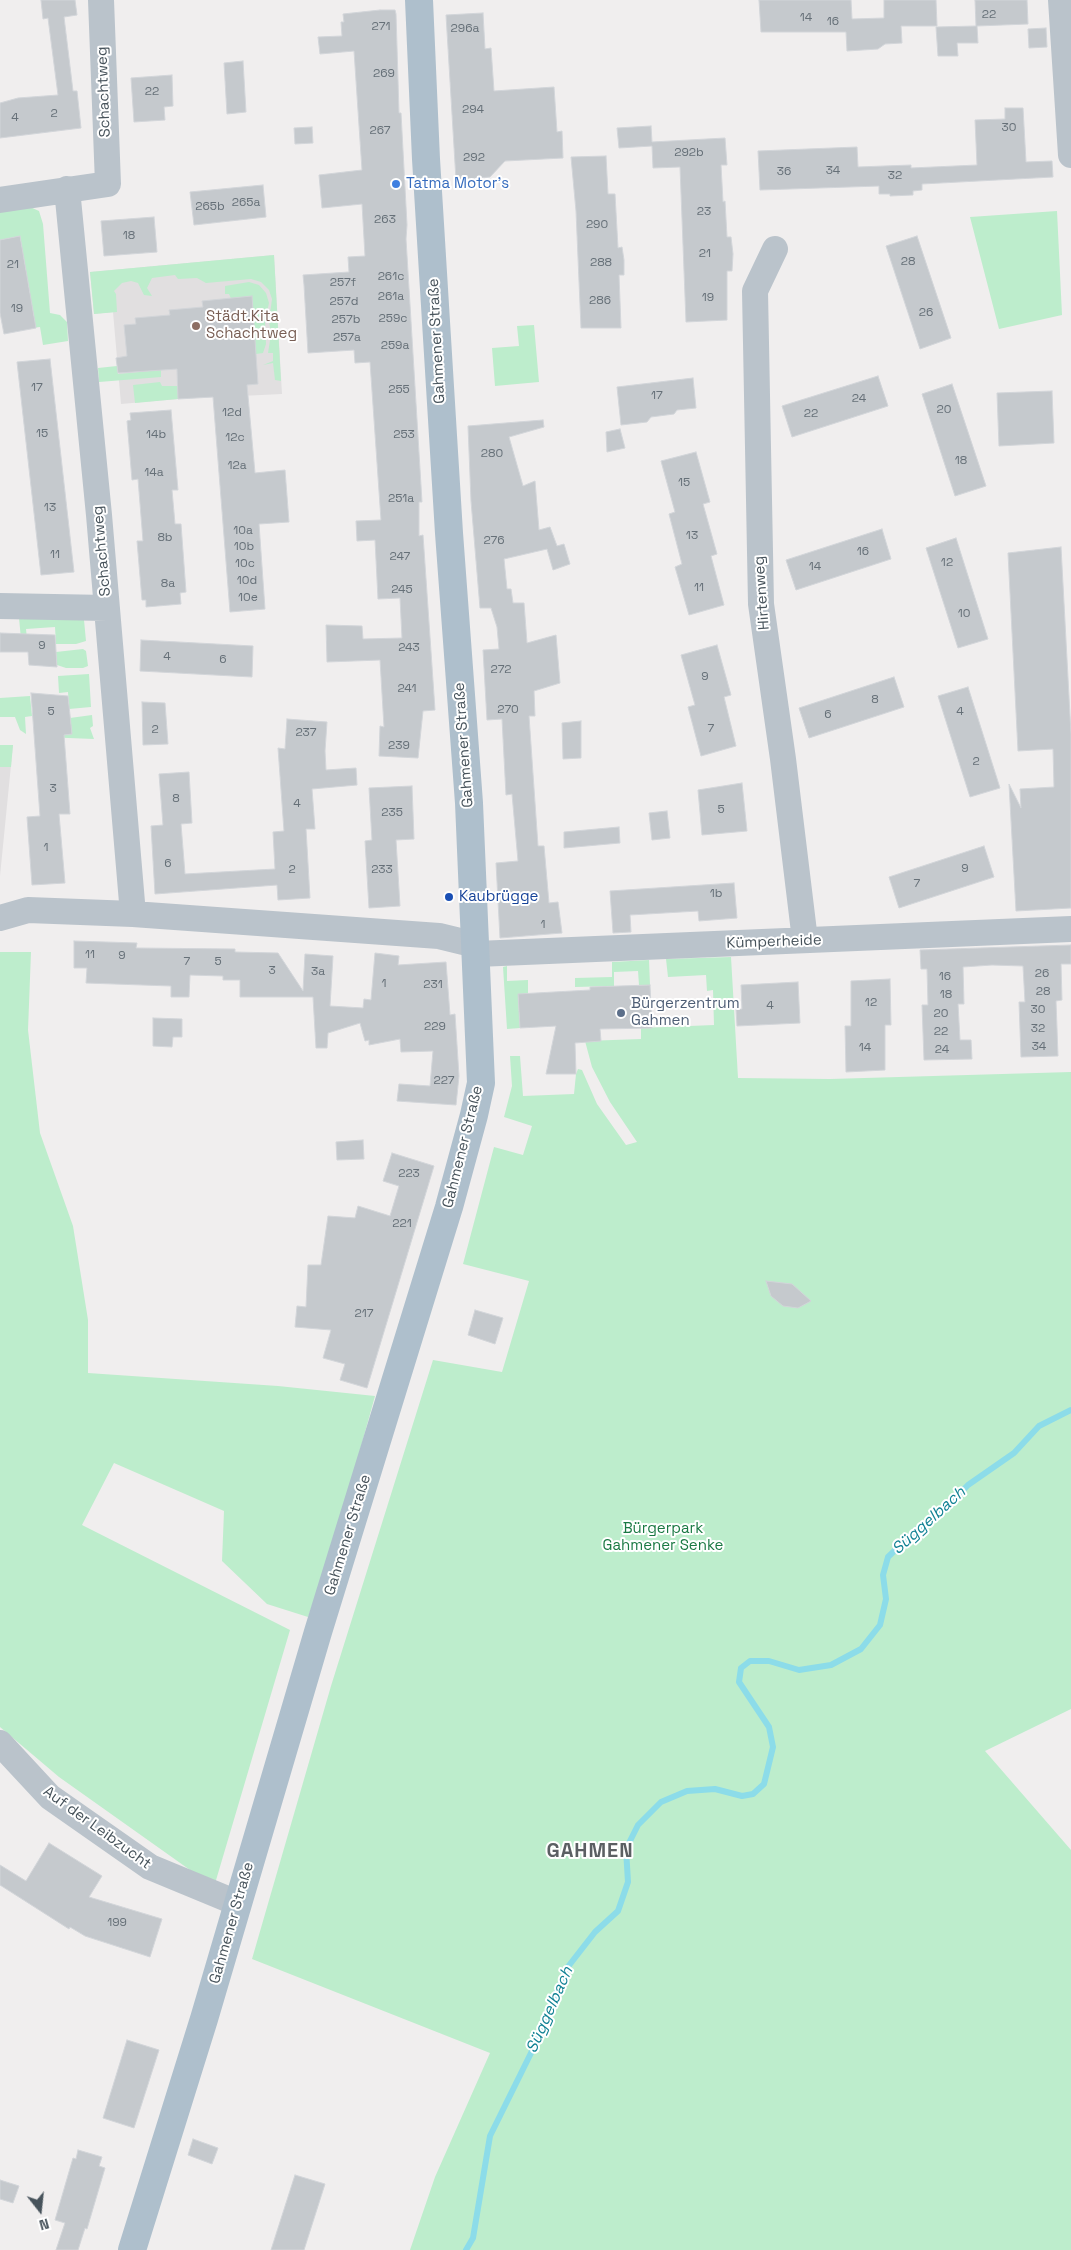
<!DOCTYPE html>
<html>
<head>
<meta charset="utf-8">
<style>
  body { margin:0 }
  #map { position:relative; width:1071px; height:2250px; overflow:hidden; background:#f0eeee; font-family:"Space Grotesk",sans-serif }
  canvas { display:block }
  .north { position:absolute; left:15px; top:2185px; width:50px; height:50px; -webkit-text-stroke:4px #fff; paint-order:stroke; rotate:164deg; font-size:14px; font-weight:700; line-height:20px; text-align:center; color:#47535b }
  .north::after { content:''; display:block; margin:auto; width:18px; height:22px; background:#47535b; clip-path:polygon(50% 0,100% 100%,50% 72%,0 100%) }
</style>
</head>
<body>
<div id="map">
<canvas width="1071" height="2250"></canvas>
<div class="north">N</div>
</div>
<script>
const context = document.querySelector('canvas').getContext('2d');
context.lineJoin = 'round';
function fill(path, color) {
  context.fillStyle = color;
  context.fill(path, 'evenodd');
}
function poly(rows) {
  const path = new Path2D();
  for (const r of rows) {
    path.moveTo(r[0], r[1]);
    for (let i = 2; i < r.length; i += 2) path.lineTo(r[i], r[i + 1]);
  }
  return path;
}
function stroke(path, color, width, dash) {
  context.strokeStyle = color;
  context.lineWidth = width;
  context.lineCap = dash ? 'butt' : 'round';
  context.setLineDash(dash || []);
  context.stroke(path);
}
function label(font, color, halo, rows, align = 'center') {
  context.font = font + ' "Space Grotesk",sans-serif';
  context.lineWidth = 4;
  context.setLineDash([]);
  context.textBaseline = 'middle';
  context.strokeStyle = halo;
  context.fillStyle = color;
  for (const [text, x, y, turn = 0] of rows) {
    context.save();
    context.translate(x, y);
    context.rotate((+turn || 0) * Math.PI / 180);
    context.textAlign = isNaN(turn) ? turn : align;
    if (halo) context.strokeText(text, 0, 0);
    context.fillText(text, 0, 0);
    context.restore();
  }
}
const education = poly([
  [274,255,282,394,178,399,121,404,113,312,94,314,90,272],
  [0,745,13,745,0,876]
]);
const green = poly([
  [28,206,39,211,43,224,50,313,60,315,67,322,68,341,43,345,40,327,32,328,34,317,32,306,26,295,30,294,28,282,24,282,26,271,24,259,18,250,22,248,20,236,0,240,0,211],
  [1057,211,1062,315,999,329,970,217],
  [274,255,281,381,275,380,273,363,263,365,273,361,273,353,268,353,271,334,269,321,272,299,269,290,261,282,251,279,206,283,197,278,178,279,175,275,152,278,147,288,152,296,144,295,138,283,131,281,122,283,114,291,116,294,117,312,94,314,90,272],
  [249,282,259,285,266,293,269,303,265,321,266,344,263,353,256,354,229,294,225,294,225,286],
  [534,325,539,382,495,386,492,348,519,346,517,326],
  [117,366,118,374,161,370,161,377,99,382,98,368],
  [160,382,162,386,178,386,178,399,135,403,133,385],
  [19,618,84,620,86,641,76,644,56,644,55,627,26,629,28,649,22,649],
  [83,649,86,651,88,666,83,668,66,668,57,665,56,652],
  [89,674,91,707,69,709,68,692,59,693,58,676],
  [30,696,32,716,25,717,26,734,20,730,15,717,0,717,0,698],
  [92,715,93,726,90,728,94,739,43,737,72,734,70,718],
  [0,745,13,745,11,767,0,767],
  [0,952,31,952,28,1030,40,1133,73,1226,88,1320,88,1373,278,1386,375,1396,333,1548,308,1617,267,1604,222,1561,224,1511,114,1463,82,1525,290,1630,214,1887,59,1777,0,1727],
  [731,957,738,1078,830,1079,1071,1072,1071,1709,985,1751,1071,1850,1071,2250,410,2250,435,2177,490,2053,252,1959,331,1686,433,1360,502,1372,529,1281,463,1264,494,1147,523,1155,532,1126,504,1117,512,1086,510,1056,520,1056,523,1096,574,1094,576,1074,578,1069,582,1070,597,1104,626,1145,637,1142,610,1102,592,1067,585,1041,641,1039,641,1028,714,1025,713,990,707,991,706,975,668,977,666,959],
  [649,960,650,985,639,985,638,971,614,972,614,986,575,987,575,978,612,977,612,962],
  [507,966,507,981,528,980,528,994,518,995,520,1028,507,1029,503,967]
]);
const stream = poly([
  [466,2250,473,2238,490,2136,531,2053,567,1968,595,1932,618,1911,628,1882,626,1849,638,1825,661,1802,687,1791,715,1789,742,1796,753,1794,764,1784,773,1747,769,1727,739,1682,741,1668,750,1661,769,1661,799,1670,831,1665,861,1649,880,1625,886,1599,883,1575,888,1557,917,1529,939,1515,968,1485,1014,1453,1039,1426,1071,1410]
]);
const building = poly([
  [41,0,75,0,77,15,64,17,73,91,77,91,81,128,0,138,0,103,18,98,58,95,48,18,43,19,41,0],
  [759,0,851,0,852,19,884,18,884,0,936,0,937,26,901,26,902,43,885,44,878,49,847,51,846,32,761,32,759,0],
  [975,0,1027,0,1028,24,977,26,978,43,957,43,958,56,938,56,936,27,976,26,975,0],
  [380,10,395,10,396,14,399,113,401,113,407,225,406,239,422,502,419,502,419,536,423,535,435,710,423,711,418,758,379,756,380,726,384,727,380,660,327,662,326,625,362,626,363,639,402,638,400,598,378,599,375,540,357,541,356,521,381,520,370,362,355,363,354,350,308,353,304,285,303,275,349,272,348,257,365,256,362,204,322,208,319,175,362,170,354,51,320,54,318,37,342,36,341,22,344,22,343,14,380,10],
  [483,13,485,49,491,48,494,91,554,87,557,132,562,131,563,158,505,161,490,177,456,180,446,15,483,13],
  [1046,28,1047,47,1029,48,1028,29,1046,28],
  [243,61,246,112,227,114,224,63,243,61],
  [172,75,173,106,164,107,165,120,134,122,131,78,172,75],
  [1005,108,1023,108,1026,162,1052,161,1053,177,922,184,922,190,913,191,913,195,890,196,890,194,879,194,879,186,760,190,758,151,857,147,858,167,911,165,911,168,977,165,975,120,1005,119,1005,108],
  [651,126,652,142,725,138,727,165,721,165,723,202,725,201,727,237,731,237,733,254,732,271,727,271,727,320,686,322,680,167,653,168,652,146,619,148,617,128,651,126],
  [312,127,313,143,295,144,294,128,312,127],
  [606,156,608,194,615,194,618,248,622,247,624,260,624,275,619,275,621,328,581,328,576,211,571,157,606,156],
  [263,185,266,217,194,225,190,192,263,185],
  [154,217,157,252,104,256,101,221,154,217],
  [20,236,36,328,4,334,0,313,0,240,20,236],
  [917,236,951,338,920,349,886,246,917,236],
  [252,296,258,384,247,385,255,473,285,470,289,522,259,524,265,609,230,612,213,397,178,399,177,369,118,373,116,358,127,356,124,325,136,324,135,318,170,315,169,310,203,307,202,301,252,296],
  [50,359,74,572,41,575,17,362,50,359],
  [878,376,888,406,792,437,782,406,878,376],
  [693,378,696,408,677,410,674,414,651,417,647,422,621,425,617,387,693,378],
  [952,384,986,486,955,496,922,394,952,384],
  [1052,391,1054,443,999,446,997,393,1052,391],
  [171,410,178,490,172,490,175,524,181,524,186,592,180,593,181,604,146,607,146,600,142,600,137,541,143,541,138,479,132,480,127,421,131,420,130,413,171,410],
  [543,420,544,427,509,437,523,486,535,481,539,530,550,527,557,546,564,544,570,564,553,570,547,549,504,559,507,589,511,589,513,603,524,603,527,643,556,635,560,683,534,691,535,716,529,716,538,846,544,846,549,903,558,902,562,933,500,938,496,863,518,861,512,794,506,795,502,719,487,720,483,650,499,649,497,627,491,608,480,608,471,501,468,426,543,420],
  [620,429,625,448,607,452,606,432,620,429],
  [696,452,710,502,703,504,717,554,711,556,724,605,689,615,675,567,682,564,669,514,675,512,661,461,696,452],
  [882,529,891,559,796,590,786,560,882,529],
  [956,538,988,639,958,648,926,548,956,538],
  [1061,547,1071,734,1071,908,1016,911,1009,784,1021,808,1020,789,1054,787,1053,749,1018,751,1008,553,1061,547],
  [0,633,55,635,57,667,29,665,28,652,0,652,0,633],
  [141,640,253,646,252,677,140,671,141,640],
  [717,645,731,695,724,697,736,746,701,756,688,707,695,705,681,655,717,645],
  [894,677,904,707,809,738,799,708,894,677],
  [968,687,1000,788,970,797,938,696,968,687],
  [31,693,68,696,72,734,64,735,70,814,59,814,65,883,32,885,27,817,40,816,31,693],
  [142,702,165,703,168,744,143,745,142,702],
  [287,719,327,722,325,751,326,770,356,768,357,785,312,789,315,829,306,829,310,898,278,900,277,885,155,894,151,826,163,825,159,774,189,772,192,823,181,824,185,874,275,869,273,832,284,831,278,748,285,749,287,719],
  [581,721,581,758,563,759,562,723,581,721],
  [742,783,747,831,702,835,698,790,742,783],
  [412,786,414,839,396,840,400,906,369,908,365,841,372,840,369,788,412,786],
  [667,811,670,838,652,840,649,813,667,811],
  [619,827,620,843,564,848,564,832,619,827],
  [984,846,994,877,899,908,889,877,984,846],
  [734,883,737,918,699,921,698,911,630,915,631,932,613,933,610,891,734,883],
  [74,941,137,943,136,948,235,949,235,952,278,953,303,991,305,954,333,956,330,1006,363,1008,364,999,371,1000,375,953,399,956,398,965,446,962,450,1015,455,1014,459,1076,456,1105,397,1101,399,1084,430,1086,433,1051,401,1052,400,1039,369,1045,369,1040,365,1041,360,1023,328,1033,327,1048,316,1048,313,997,240,997,240,980,223,980,223,976,190,975,189,997,171,997,171,986,86,983,87,968,74,968,74,941],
  [1071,945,1071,964,1061,964,1062,1000,1056,1001,1058,1056,1021,1057,1019,1002,1025,1002,1023,966,992,965,963,967,964,1004,958,1004,960,1040,971,1040,972,1059,924,1060,922,1005,928,1005,927,969,921,969,920,950,1071,945],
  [890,979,891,1025,885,1025,885,1070,846,1072,845,1026,851,1026,851,981,890,979],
  [798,982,800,1023,737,1026,736,1009,742,1009,741,985,798,982],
  [650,985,652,1028,600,1029,601,1041,575,1043,576,1074,546,1074,556,1026,520,1028,518,994,590,990,590,987,650,985],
  [153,1018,182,1019,182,1037,173,1037,172,1047,153,1046,153,1018],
  [363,1140,364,1159,337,1160,336,1142,363,1140],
  [392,1153,434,1166,367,1388,340,1380,345,1364,323,1358,331,1330,295,1327,297,1306,306,1307,308,1265,321,1265,328,1216,355,1218,358,1206,390,1216,399,1186,383,1181,392,1153],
  [766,1281,792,1284,811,1301,798,1308,783,1306,771,1296,766,1281],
  [475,1310,503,1318,495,1344,468,1335,475,1310],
  [49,1843,102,1876,89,1897,162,1919,150,1957,85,1936,70,1927,69,1929,0,1885,0,1865,26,1881,49,1843],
  [127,2040,159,2050,134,2128,103,2118,127,2040],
  [193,2139,218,2148,212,2164,188,2155,193,2139],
  [78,2150,102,2157,99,2166,105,2168,87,2229,85,2228,78,2250,56,2250,65,2223,55,2220,73,2158,76,2159,78,2150],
  [295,2175,325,2184,304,2250,271,2250,295,2175],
  [0,2180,19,2186,13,2203,0,2199,0,2180]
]);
const minor = poly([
  [1061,0,1071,155],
  [67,189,99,515,133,914],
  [0,200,108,184,101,0],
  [775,249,755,291,761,604,783,759,805,940],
  [0,606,107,608],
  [0,918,28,910,133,914,439,936,476,945],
  [477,954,1071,929],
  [0,1743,50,1797,150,1867,237,1903]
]);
const major = poly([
  [132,2250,204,2019,318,1632,449,1207,474,1115,481,1083,469,803,449,533,426,159,419,0]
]);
const markers = [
  [396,184,5,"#3f7fe0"],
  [196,326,5,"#8d6e63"],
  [449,897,5,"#1a4fb4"],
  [621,1013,5,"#5c6f8a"]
];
const numberNames = [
  ["22",989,15],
  ["14",806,18],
  ["16",833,22],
  ["271",381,27],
  ["296a",465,29],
  ["269",384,74],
  ["22",152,92],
  ["294",473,110],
  ["2",54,114],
  ["4",15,118],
  ["30",1009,128],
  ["267",380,131],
  ["292b",689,153],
  ["292",474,158],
  ["34",833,171],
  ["36",784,172],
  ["32",895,176],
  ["265a",246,203],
  ["265b",210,207],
  ["23",704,212],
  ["263",385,220],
  ["290",597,225],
  ["18",129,236],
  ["21",705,254],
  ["28",908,262],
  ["288",601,263],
  ["21",13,265],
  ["261c",391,277],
  ["257f",343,283],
  ["261a",391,297],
  ["19",708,298],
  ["286",600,301],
  ["257d",344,302],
  ["19",17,309],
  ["26",926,313],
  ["259c",393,319],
  ["257b",346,320],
  ["257a",347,338],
  ["259a",395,346],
  ["17",37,388],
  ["255",399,390],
  ["17",657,396],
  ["24",859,399],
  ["20",944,410],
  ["12d",232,413],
  ["22",811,414],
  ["15",42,434],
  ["14b",156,435],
  ["253",404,435],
  ["12c",235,438],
  ["280",492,454],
  ["18",961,461],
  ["12a",237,466],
  ["14a",154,473],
  ["15",684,483],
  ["251a",401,499],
  ["13",50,508],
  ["10a",243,531],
  ["13",692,536],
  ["8b",165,538],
  ["276",494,541],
  ["10b",244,547],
  ["16",863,552],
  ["11",55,555],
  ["247",400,557],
  ["12",947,563],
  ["10c",245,564],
  ["14",815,567],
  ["10d",247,581],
  ["8a",168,584],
  ["11",699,588],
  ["245",402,590],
  ["10e",248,598],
  ["10",964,614],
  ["9",42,646],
  ["243",409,648],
  ["4",167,657],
  ["6",223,660],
  ["272",501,670],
  ["9",705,677],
  ["241",407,689],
  ["8",875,700],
  ["270",508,710],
  ["5",51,712],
  ["4",960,712],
  ["6",828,715],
  ["7",711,729],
  ["2",155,730],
  ["237",306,733],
  ["239",399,746],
  ["2",976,762],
  ["3",53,789],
  ["8",176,799],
  ["4",297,804],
  ["5",721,810],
  ["235",392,813],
  ["1",46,848],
  ["6",168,864],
  ["9",965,869],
  ["2",292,870],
  ["233",382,870],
  ["7",917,884],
  ["1b",716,894],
  ["1",543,925],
  ["11",90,955],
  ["9",122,956],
  ["7",187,962],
  ["5",218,962],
  ["3",272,971],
  ["3a",318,972],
  ["26",1042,974],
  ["16",945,977],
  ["1",384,984],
  ["231",433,985],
  ["28",1043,992],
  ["18",946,995],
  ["12",871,1003],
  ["4",770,1006],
  ["30",1038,1010],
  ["20",941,1014],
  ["229",435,1027],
  ["32",1038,1029],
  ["22",941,1032],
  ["34",1039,1047],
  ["14",865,1048],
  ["24",942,1050],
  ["227",444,1081],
  ["223",409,1174],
  ["221",402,1224],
  ["217",364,1314],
  ["199",117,1923]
];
const streetNames = [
  ["Schachtweg",104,92,-92],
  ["Gahmener Straße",437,341,-93],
  ["Schachtweg",102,551,-95],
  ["Hirtenweg",762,593,-94],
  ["Gahmener Straße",464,745,-94],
  ["Kümperheide",774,942,-2],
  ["Gahmener Straße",463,1147,-76],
  ["Gahmener Straße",348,1535,-73],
  ["Auf der Leibzucht",97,1828,36],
  ["Gahmener Straße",232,1923,-74]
];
const shopNames = [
  ["Tatma Motor's",406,184]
];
const educationNames = [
  ["Städt.Kita",206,317],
  ["Schachtweg",206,334]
];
const transitNames = [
  ["Kaubrügge",459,897]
];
const serviceNames = [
  ["Bürgerzentrum",631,1004],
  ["Gahmen",631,1021]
];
const parkNames = [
  ["Bürgerpark",663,1529],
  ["Gahmener Senke",663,1546]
];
const waterNames = [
  ["Süggelbach",929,1521,-42],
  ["Süggelbach",550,2010,-66]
];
const districtNames = [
  ["GAHMEN",590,1852]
];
fill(education, '#e1dfe0');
fill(green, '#bdedcc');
stroke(stream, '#8cdce9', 6);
fill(building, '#c5c9cd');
stroke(building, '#d2d5d9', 1);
stroke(minor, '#bac3cb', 26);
stroke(major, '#aebfcc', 28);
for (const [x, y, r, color] of markers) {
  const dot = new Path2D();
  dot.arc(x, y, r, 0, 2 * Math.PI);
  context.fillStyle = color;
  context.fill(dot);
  stroke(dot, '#fff', 2);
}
label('12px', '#667078', null, numberNames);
label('15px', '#47535b', '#fff', streetNames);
label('15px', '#366cbe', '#fff', shopNames, 'left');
label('15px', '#785e54', '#fff', educationNames, 'left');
label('15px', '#164399', '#fff', transitNames, 'left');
label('15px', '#4e5e75', '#fff', serviceNames, 'left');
label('15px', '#1a7943', '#fff', parkNames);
label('italic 16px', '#118294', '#fff', waterNames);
context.letterSpacing = '1px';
label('bold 20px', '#5b5f63', '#fff', districtNames);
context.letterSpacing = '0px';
</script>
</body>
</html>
